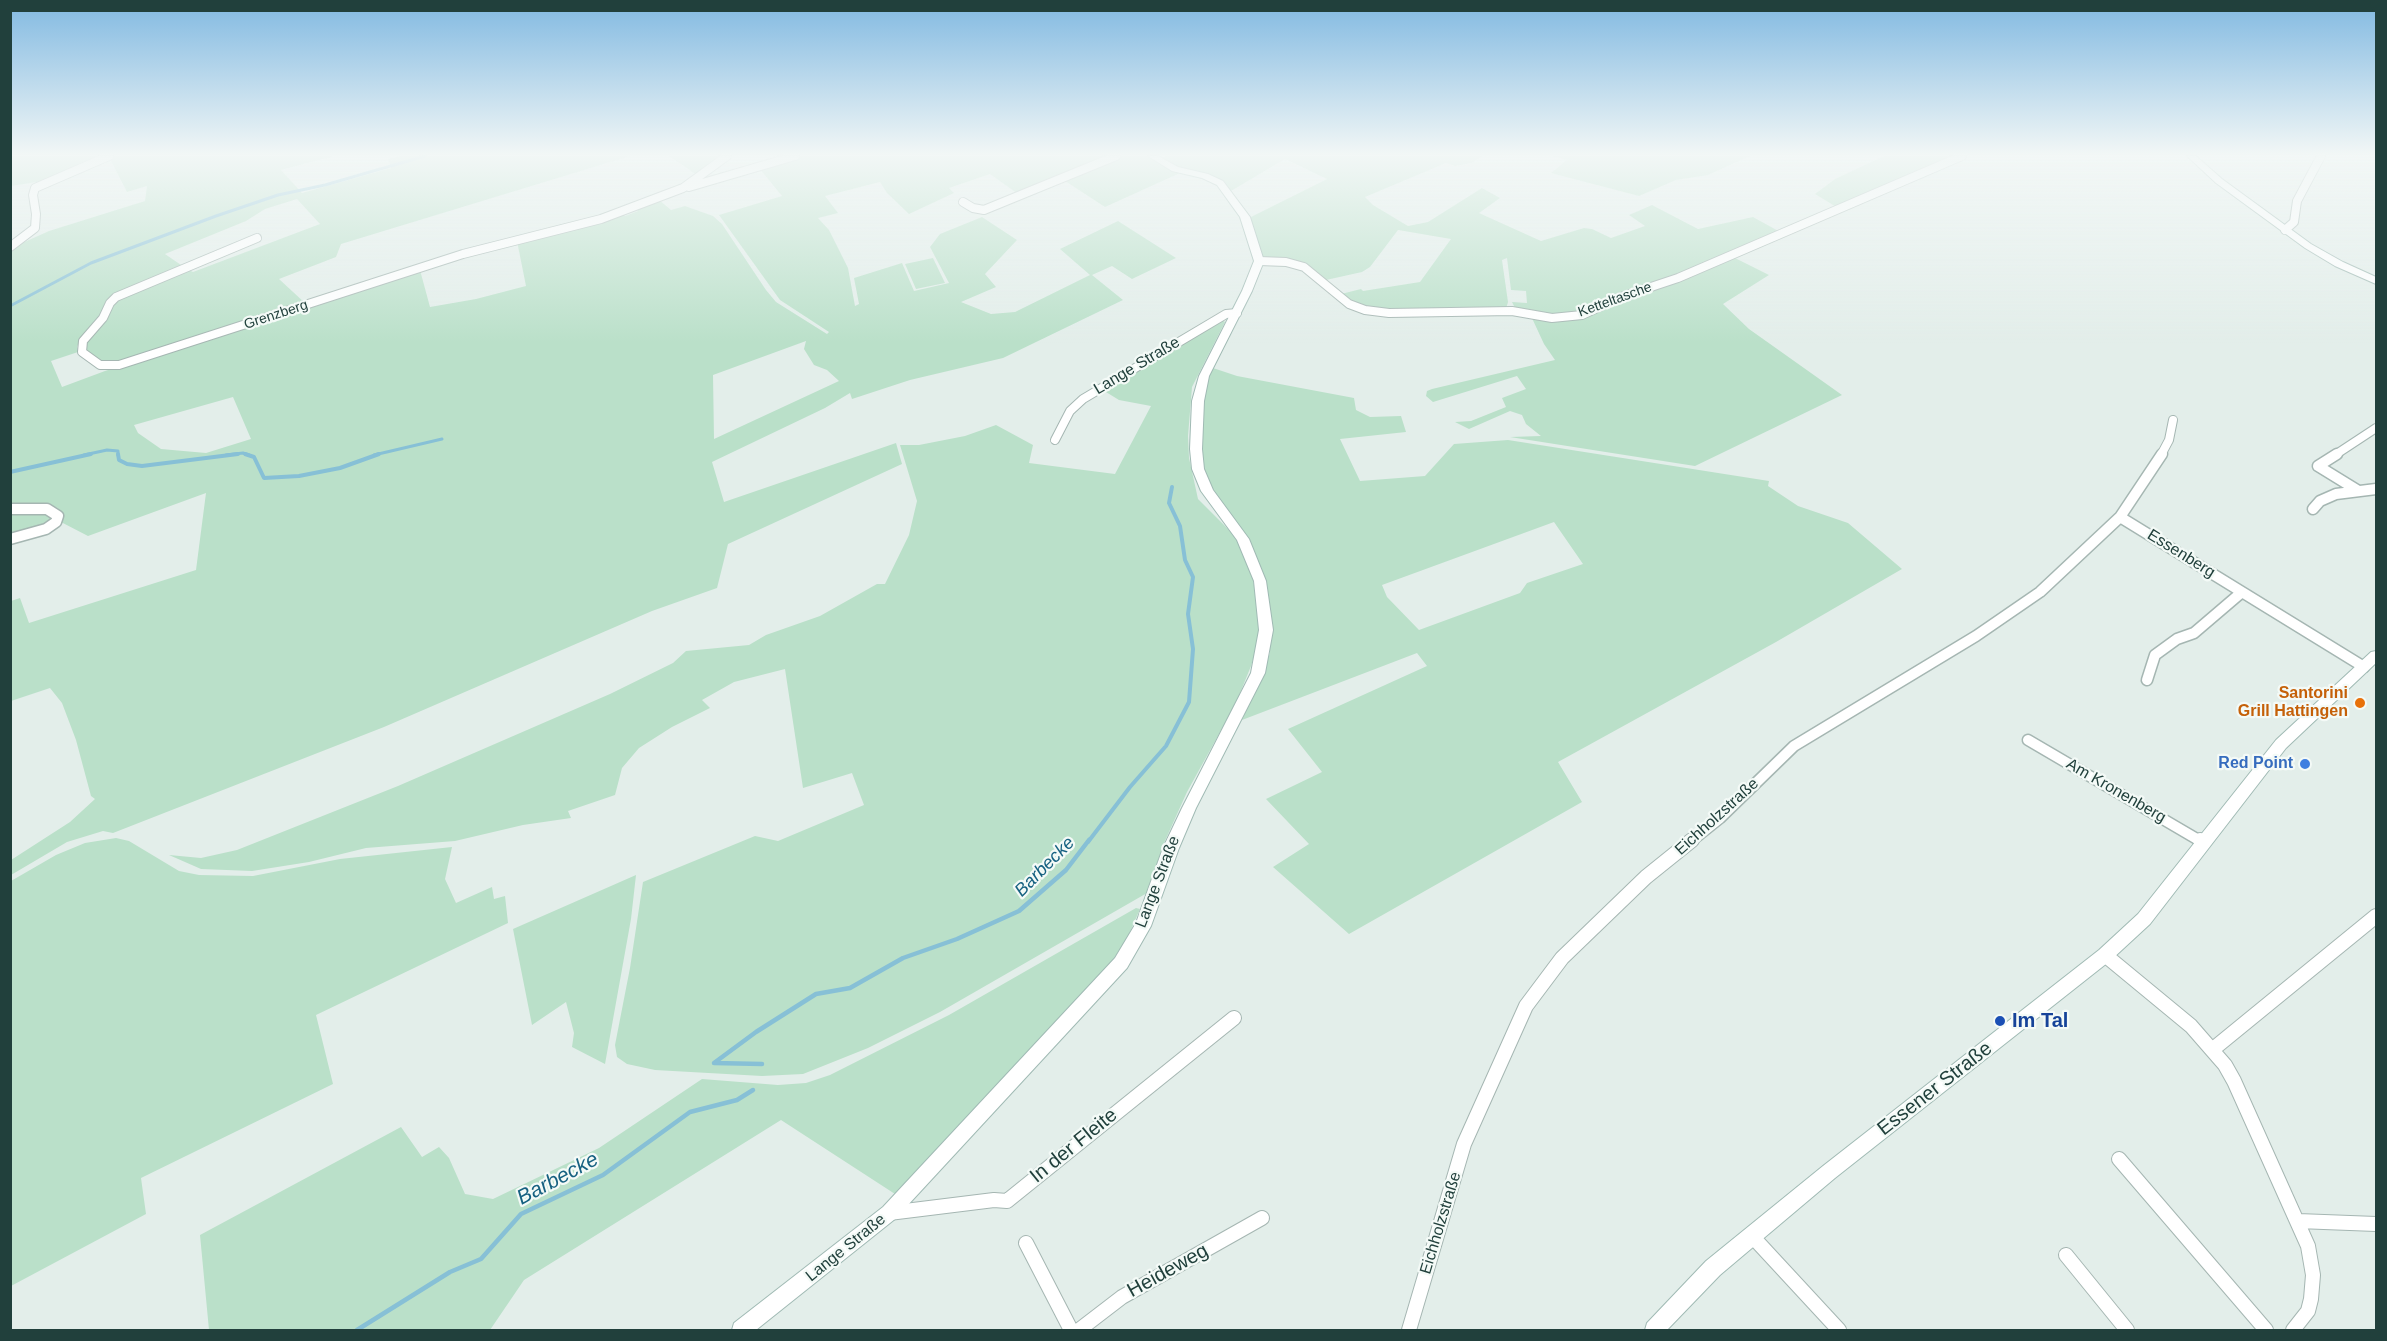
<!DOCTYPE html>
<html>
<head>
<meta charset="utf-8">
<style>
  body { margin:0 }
  #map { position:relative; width:2387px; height:1341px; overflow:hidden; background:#e3eeea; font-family:Helvetica,sans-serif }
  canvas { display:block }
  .frame { position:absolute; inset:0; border:12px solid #21403c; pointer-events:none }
</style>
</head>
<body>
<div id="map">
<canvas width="2387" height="1341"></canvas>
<div class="frame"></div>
</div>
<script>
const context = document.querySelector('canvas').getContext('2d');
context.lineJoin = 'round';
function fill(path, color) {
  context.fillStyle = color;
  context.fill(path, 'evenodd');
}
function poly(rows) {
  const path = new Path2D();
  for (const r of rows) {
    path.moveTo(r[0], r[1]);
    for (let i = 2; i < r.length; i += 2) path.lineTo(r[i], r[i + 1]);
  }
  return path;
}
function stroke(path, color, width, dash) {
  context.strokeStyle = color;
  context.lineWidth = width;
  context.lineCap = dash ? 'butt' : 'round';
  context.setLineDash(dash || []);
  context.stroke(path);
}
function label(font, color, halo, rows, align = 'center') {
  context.font = font + ' Helvetica,sans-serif';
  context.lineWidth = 4.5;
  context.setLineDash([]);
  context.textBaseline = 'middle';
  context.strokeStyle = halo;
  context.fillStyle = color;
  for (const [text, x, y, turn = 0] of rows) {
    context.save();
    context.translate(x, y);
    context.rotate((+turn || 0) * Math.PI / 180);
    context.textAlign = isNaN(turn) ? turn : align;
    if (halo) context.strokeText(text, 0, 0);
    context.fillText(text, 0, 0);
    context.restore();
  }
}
const green = poly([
  [11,156,107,156,43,181,11,186],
  [113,156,334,156,281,170,302,193,391,168,388,159,401,156,630,156,341,244,336,257,279,279,305,303,127,362,100,363,83,347,116,299,187,269,193,272,320,224,297,199,265,209,246,221,165,254,184,267,113,297,99,320,80,340,77,347,78,352,51,361,62,387,105,371,420,270,430,307,476,299,526,286,517,241,622,213,625,216,638,211,635,207,658,199,671,210,685,206,713,216,722,224,766,290,776,302,827,334,829,332,780,300,719,215,782,196,759,168,800,156,1112,156,1018,194,990,174,949,188,954,193,909,214,887,193,880,182,825,196,838,213,818,218,829,230,848,268,855,306,859,304,854,278,902,263,914,291,949,283,930,247,940,234,982,217,1017,240,985,274,996,287,961,302,991,314,1015,312,1090,275,1060,249,1118,221,1176,258,1132,279,1112,266,1092,275,1123,300,1003,358,910,380,852,399,850,393,825,408,712,462,724,502,896,443,902,464,728,544,717,588,652,611,384,727,113,833,103,831,67,842,11,875,11,860,70,822,95,799,91,796,76,740,62,703,50,688,11,701,11,601,20,598,29,623,196,570,206,493,88,536,59,521,58,508,42,506,11,508,11,248,49,231,145,201,147,186,127,192,109,157],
  [806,341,804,349,814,365,827,370,839,381,714,439,713,375],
  [233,397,251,439,206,453,161,449,138,433,134,425],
  [669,156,723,156,697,175],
  [1121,156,1147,156,1180,173,1105,207,1062,179],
  [1166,156,1482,156,1472,163,1455,166,1446,163,1365,197,1373,205,1408,226,1428,222,1482,188,1500,198,1479,213,1541,241,1584,228,1592,229,1611,238,1645,226,1629,215,1652,205,1698,229,1753,217,1782,233,1585,314,1558,317,1515,308,1512,302,1527,303,1526,291,1511,290,1507,258,1502,260,1508,302,1506,309,1383,310,1354,304,1341,294,1361,289,1363,291,1420,282,1451,239,1398,230,1370,267,1362,272,1326,280,1316,272,1262,256,1249,218,1327,179,1285,159,1231,191,1224,183,1182,169,1161,158],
  [1551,156,1750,156,1708,175,1676,180,1639,196,1551,173,1567,160],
  [1884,156,1958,156,1838,208,1815,194,1835,179],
  [1733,257,1769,275,1723,304,1749,329,1842,395,1695,466,1510,437,1541,436,1526,424,1522,415,1510,411,1469,429,1455,422,1471,421,1506,407,1502,398,1526,389,1517,376,1433,402,1426,396,1427,391,1432,389,1555,360,1544,344,1531,316,1586,315],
  [933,258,945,283,916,289,905,264],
  [1221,319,1225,322,1192,387,1188,436,1189,458,1198,499,1237,538,1253,579,1259,618,1258,643,1251,666,1236,703,1187,792,1164,843,1147,893,940,1012,868,1048,803,1074,762,1076,655,1070,627,1064,617,1057,615,1045,630,968,643,882,755,836,778,841,864,805,852,773,803,788,785,669,734,682,702,700,710,708,672,727,639,748,622,768,615,795,568,811,571,818,523,825,455,841,366,848,309,862,252,871,201,869,169,855,201,858,237,850,398,786,610,694,673,663,686,651,749,645,766,635,820,616,877,584,885,584,909,535,917,501,900,445,919,445,965,436,996,425,1033,445,1029,463,1115,474,1151,406,1119,400,1101,389],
  [1213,368,1237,376,1354,398,1356,410,1370,417,1401,416,1406,432,1340,439,1360,481,1425,476,1454,444,1508,440,1769,481,1768,486,1798,506,1848,523,1902,569,1776,642,1558,762,1582,802,1349,934,1273,867,1309,844,1266,799,1322,772,1288,729,1427,666,1417,653,1242,720,1262,676,1270,653,1270,617,1265,582,1210,491,1200,450,1203,387],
  [1554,522,1583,564,1527,583,1520,593,1419,630,1387,597,1382,585],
  [42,508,56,519,41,530,11,537,11,511],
  [116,838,129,841,179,871,199,875,253,876,340,859,452,847,445,879,456,903,492,887,494,899,505,896,508,923,316,1015,333,1084,141,1178,146,1214,11,1286,11,881,56,855,85,843],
  [636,875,631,919,605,1064,572,1047,574,1033,566,1002,532,1025,513,929],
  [1136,908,1140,909,1127,939,1108,967,895,1194,781,1120,524,1280,490,1330,209,1330,200,1235,401,1127,422,1157,439,1147,449,1158,465,1194,493,1199,599,1148,702,1079,778,1085,806,1083,830,1075,949,1015]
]);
const streamFar2 = poly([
  [10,306,91,263,216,216,278,195,325,185,425,156],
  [84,455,107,450,118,451,118,455],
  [226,455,243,453,249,455],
  [374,455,442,439]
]);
const streamFar1 = poly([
  [118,454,119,460,127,464,142,466,238,454],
  [245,454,254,457,264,478,299,476,340,468,379,454],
  [10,472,91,454],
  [1088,842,1130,787,1166,746,1189,702,1193,649,1188,614,1193,577,1185,560,1180,526,1169,503,1172,487]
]);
const stream = poly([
  [762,1064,714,1063,756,1032,816,994,850,988,903,958,957,939,1019,911,1066,870,1089,840],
  [357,1330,450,1272,481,1259,521,1214,603,1175,690,1112,737,1100,753,1090]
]);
const streetFar2 = poly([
  [689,187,795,156],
  [963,202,973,208,984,210,1116,156],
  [2285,230,2294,222,2297,201,2321,156],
  [257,238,116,297,110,303,103,318,83,341,82,352,100,365,119,365,463,254,601,219,683,188,727,156],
  [10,247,35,228,36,214,33,195,35,188,109,156],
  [1259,261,1286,262,1304,267,1349,304,1365,310,1389,313,1512,311,1552,318,1582,315,1621,297,1678,278,1962,156],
  [1055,440,1070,411,1083,399,1226,314,1237,313],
  [2161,455,2169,440,2173,420],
  [2335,455,2376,428]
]);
const streetFar1 = poly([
  [2337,454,2318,466,2357,490],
  [10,509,47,509,58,516,56,522,46,529,10,539],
  [2313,509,2320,501,2336,494,2376,489],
  [2120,517,2364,667],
  [2147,680,2155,655,2177,639,2194,633,2242,592],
  [2028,740,2202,842],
  [1690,842,1720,818,1794,746,1976,636,2040,592,2120,517,2162,454]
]);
const street = poly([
  [2200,840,2203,842],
  [2105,955,2191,1026,2225,1065,2234,1081,2308,1246,2313,1275,2311,1299,2308,1311,2293,1330],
  [2212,1050,2376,916],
  [2119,1159,2266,1330],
  [889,1213,994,1200,1007,1201,1234,1018],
  [2298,1221,2376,1224],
  [1752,1236,1839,1330],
  [1026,1243,1071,1330],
  [2066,1255,2127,1330],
  [1079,1330,1122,1297,1262,1218],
  [1409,1330,1464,1144,1526,1006,1562,958,1646,877,1692,840]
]);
const secondary = poly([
  [1148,156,1158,156,1178,167,1208,174,1223,181,1250,217,1264,261,1252,291,1209,376,1204,401,1202,449,1204,469,1213,490,1249,539,1266,581,1273,630,1265,673,1196,808,1179,848,1151,926,1127,968,895,1219,756,1330,732,1330,734,1323,883,1207,1115,958,1136,923,1163,848,1182,808,1251,673,1259,630,1254,581,1237,540,1201,491,1192,469,1190,449,1192,401,1199,376,1242,291,1254,261,1240,217,1217,185,1202,178,1172,171,1148,156],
  [2187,156,2196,156,2222,179,2311,244,2343,262,2376,277,2376,284,2335,266,2305,248,2216,183,2187,156],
  [2376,651,2376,663,2286,748,2150,924,2111,960,1835,1178,1720,1275,1667,1330,1645,1330,1647,1323,1706,1261,1823,1166,2099,950,2138,914,2276,740,2371,652,2376,651]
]);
const markers = [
  [2360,703,6,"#e8710a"],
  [2305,764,6,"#3f7fe0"],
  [2000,1021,6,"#1a4fb4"]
];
const farStreetnames = [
  ["Ketteltasche",1615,300,-20],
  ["Grenzberg",276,315,-18]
];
const streetNames = [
  ["Lange Straße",1137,366,-31],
  ["Essenberg",2181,554,32],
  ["Am Kronenberg",2116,791,30],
  ["Eichholzstraße",1717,817,-42],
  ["Lange Straße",1158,882,-69],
  ["Eichholzstraße",1441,1223,-73],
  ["Lange Straße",846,1248,-39]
];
const foodNames = [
  ["Santorini",2348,694],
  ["Grill Hattingen",2348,712]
];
const shopNames = [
  ["Red Point",2293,764]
];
const waterNames = [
  ["Barbecke",1045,867,-45]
];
const nearTransitnames = [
  ["Im Tal",2012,1021]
];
const nearStreetnames = [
  ["Essener Straße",1935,1089,-38],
  ["In der Fleite",1074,1146,-39],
  ["Heideweg",1168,1271,-29]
];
const nearWaternames = [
  ["Barbecke",558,1179,-28]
];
fill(green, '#bae0c9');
stroke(streamFar2, '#87c0d6', 3);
stroke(streamFar1, '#87c0d6', 4);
stroke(stream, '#87c0d6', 4.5);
stroke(streetFar2, '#a5b6b2', 10);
stroke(streetFar1, '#a5b6b2', 13);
stroke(street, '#a5b6b2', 16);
stroke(secondary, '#a0bab4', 2);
stroke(streetFar2, '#fff', 8);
stroke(streetFar1, '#fff', 10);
stroke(street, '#fff', 14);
fill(secondary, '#fff');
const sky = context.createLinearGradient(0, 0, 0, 343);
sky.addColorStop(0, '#81b9e1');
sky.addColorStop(0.45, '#f2f7f6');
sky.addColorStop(1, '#f2f7f600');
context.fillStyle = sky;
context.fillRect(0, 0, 2387, 343);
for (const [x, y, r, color] of markers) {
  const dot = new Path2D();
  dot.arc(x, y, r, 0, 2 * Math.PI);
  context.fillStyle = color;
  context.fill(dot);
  stroke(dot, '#f4faf7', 2);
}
label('14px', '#21403c', '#f4faf7', farStreetnames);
label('16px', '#21403c', '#f4faf7', streetNames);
label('bold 16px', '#c56008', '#f4faf7', foodNames, 'right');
label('bold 16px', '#366cbe', '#f4faf7', shopNames, 'right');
label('italic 18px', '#166181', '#f4faf7', waterNames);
label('bold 20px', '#164399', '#f4faf7', nearTransitnames, 'left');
label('20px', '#21403c', '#f4faf7', nearStreetnames);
label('italic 21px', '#166181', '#f4faf7', nearWaternames);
</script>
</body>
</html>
